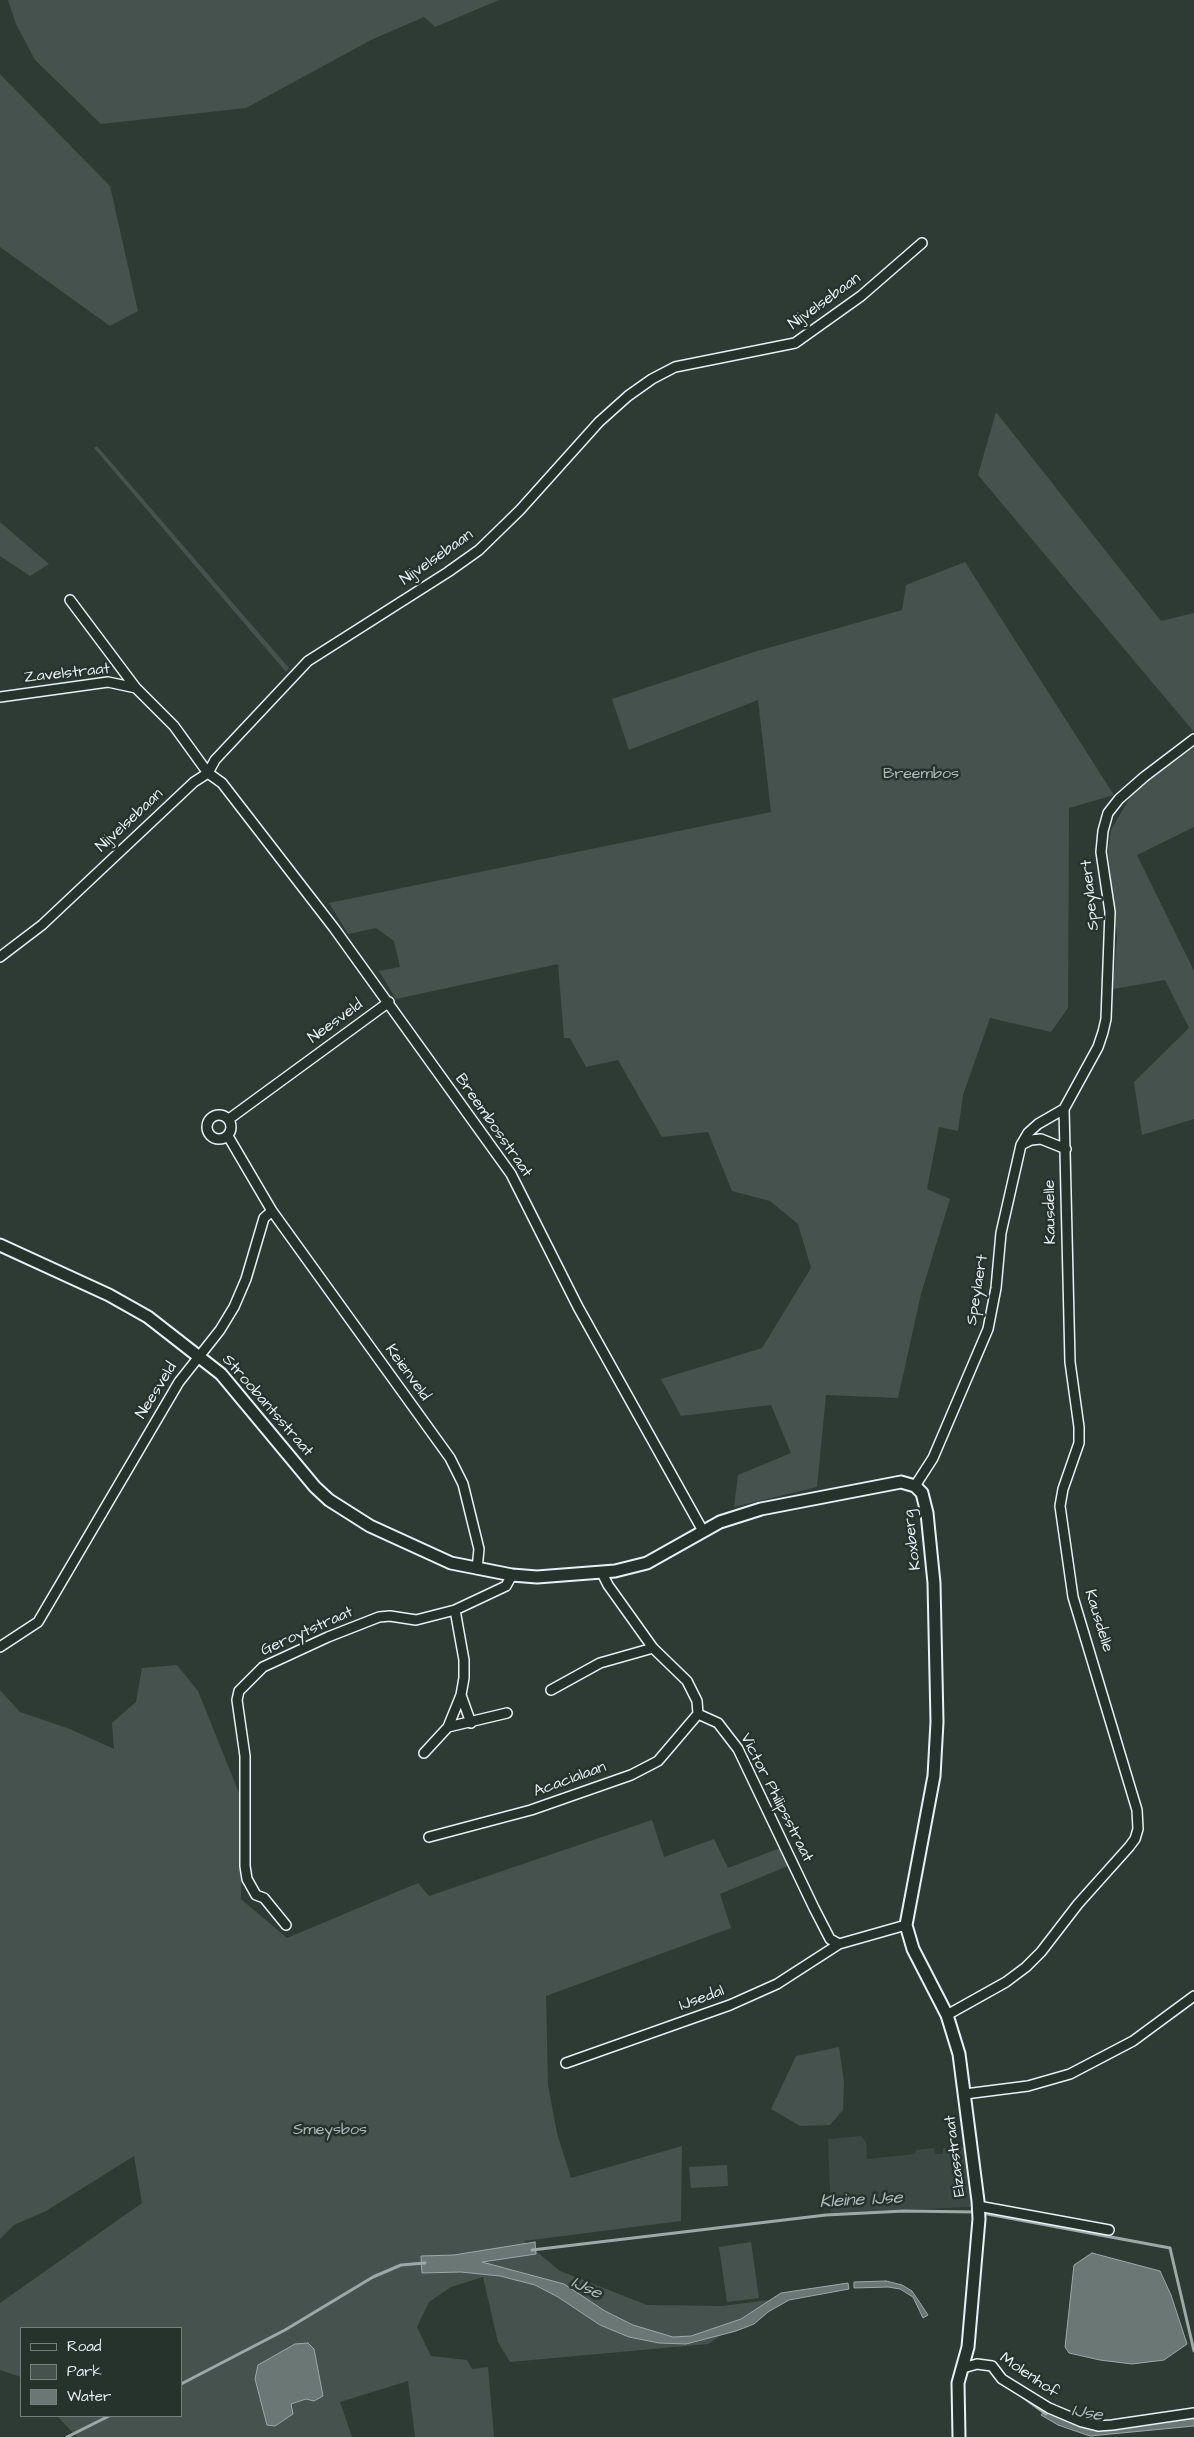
<!DOCTYPE html>
<html>
<head>
<meta charset="utf-8">
<style>
  body { margin:0 }
  #map { position:relative; width:1194px; height:2437px; overflow:hidden; background:#2e3b35; font-family:"Architects Daughter",sans-serif }
  canvas { display:block }
  .legend { position:absolute; left:20px; top:2327px; width:162px; height:90px; box-sizing:border-box; background:#26332d; border:1px solid #747f7e; margin:0; padding:6px 9px; list-style:none; font-size:15px; color:#e8f1f8 }
  .legend li { display:flex; align-items:center; gap:10px; height:25px }
  .legend b { width:25px; border:1px solid #747f7e }
</style>
</head>
<body>
<div id="map">
<canvas width="1194" height="2437"></canvas>
<ul class="legend">
<li><b style="height:6px;background:#26332d"></b>Road</li>
<li><b style="height:14px;background:#45524e"></b>Park</li>
<li><b style="height:14px;background:#6b7775"></b>Water</li>
</ul>
</div>
<script>
const context = document.querySelector('canvas').getContext('2d');
context.lineJoin = 'round';
function fill(path, color) {
  context.fillStyle = color;
  context.fill(path, 'evenodd');
}
function poly(rows) {
  const path = new Path2D();
  for (const r of rows) {
    if (r.length === 3) {
      path.moveTo(r[0] + r[2], r[1]);
      path.arc(r[0], r[1], r[2], 0, 2 * Math.PI);
      continue;
    }
    path.moveTo(r[0], r[1]);
    for (let i = 2; i < r.length; i += 2) path.lineTo(r[i], r[i + 1]);
  }
  return path;
}
function stroke(path, color, width, dash) {
  context.strokeStyle = color;
  context.lineWidth = width;
  context.lineCap = dash ? 'butt' : 'round';
  context.setLineDash(dash || []);
  context.stroke(path);
}
function label(font, color, halo, rows, align = 'center') {
  context.font = font + ' "Architects Daughter",sans-serif';
  context.lineWidth = 5;
  context.setLineDash([]);
  context.textBaseline = 'middle';
  context.strokeStyle = halo;
  context.fillStyle = color;
  for (const [text, x, y, turn = 0] of rows) {
    context.save();
    context.translate(x, y);
    context.rotate((+turn || 0) * Math.PI / 180);
    context.textAlign = isNaN(turn) ? turn : align;
    if (halo) context.strokeText(text, 0, 0);
    context.fillText(text, 0, 0);
    context.restore();
  }
}
const built = poly([
  [861,2136,866,2142,867,2159,915,2154,916,2150,934,2148,935,2154,943,2154,943,2148,964,2147,971,2207,831,2213,828,2139]
]);
const green = poly([
  [8,0,499,0,435,27,424,17,371,40,246,108,101,124,35,60,16,24],
  [0,74,110,186,138,311,110,326,0,247],
  [996,412,1161,621,1194,613,1194,732,978,475],
  [97,446,289,668,286,672,94,448],
  [0,522,49,564,30,576,0,556],
  [965,562,1114,795,1069,808,1068,1008,1051,1032,990,1018,963,1095,958,1131,939,1127,927,1189,950,1199,921,1294,898,1398,826,1395,817,1487,734,1507,738,1475,791,1453,771,1405,681,1416,661,1379,762,1348,811,1268,798,1224,770,1201,732,1191,708,1132,662,1137,618,1060,586,1067,570,1038,564,1038,558,964,396,999,379,971,400,967,394,941,376,928,348,934,329,903,771,812,758,700,629,750,612,699,754,652,902,610,906,585],
  [1194,747,1194,827,1137,855,1194,971,1194,1119,1142,1135,1134,1082,1189,1028,1165,980,1113,989,1117,936,1108,852,1111,830,1133,792],
  [177,1665,198,1691,243,1803,241,1899,287,1938,418,1883,429,1896,652,1820,664,1857,714,1839,728,1868,780,1848,788,1866,720,1894,731,1928,546,1996,548,2085,557,2133,571,2178,682,2146,681,2221,524,2241,560,2271,647,2305,723,2306,776,2299,708,2344,510,2362,498,2342,483,2277,451,2287,429,2302,417,2327,431,2356,467,2360,472,2369,488,2367,494,2437,415,2437,408,2381,340,2402,352,2437,77,2437,57,2416,181,2416,181,2328,21,2328,21,2377,0,2370,0,2303,142,2203,134,2156,46,2211,14,2225,0,2239,0,1690,20,1712,70,1729,114,1749,112,1723,136,1702,142,1668],
  [839,2047,844,2082,843,2110,830,2125,800,2126,771,2109,796,2056],
  [727,2165,728,2186,691,2188,689,2167],
  [751,2242,759,2298,727,2302,719,2247]
]);
const water = poly([
  [535,2242,536,2254,482,2262,564,2284,605,2311,633,2325,673,2337,691,2336,741,2319,781,2293,848,2283,849,2289,789,2300,768,2312,754,2324,736,2331,686,2344,659,2343,629,2337,600,2325,558,2297,535,2285,500,2276,461,2272,422,2273,421,2256,454,2255,535,2242],
  [1092,2253,1160,2271,1171,2295,1187,2344,1164,2360,1132,2364,1100,2360,1069,2353,1065,2347,1074,2265,1092,2253],
  [886,2281,902,2285,912,2291,928,2315,923,2318,913,2297,900,2289,888,2287,854,2288,854,2282,886,2281],
  [308,2343,314,2349,323,2396,314,2401,306,2399,291,2404,293,2414,275,2426,267,2425,255,2379,258,2365,295,2344,308,2343],
  [1045,2410,1062,2419,1094,2430,1191,2419,1194,2419,1194,2426,1090,2436,1058,2425,1041,2415,1045,2410]
]);
const stream = poly([
  [982,2213,1170,2248,1194,2351],
  [532,2250,826,2215,904,2211,976,2212],
  [181,2384,285,2330,373,2277,401,2265,425,2263],
  [1023,2397,1046,2414],
  [67,2437,109,2416]
]);
const minor = poly([
  [70,600,136,688],
  [0,697,108,682,136,688,174,726,208,773],
  [208,773,222,783,334,928,511,1174,578,1307,703,1531],
  [0,957,42,925,194,782,208,773,215,760,308,661,448,572,479,550,520,510,599,422,628,396,652,379,675,367,795,343,861,296,922,243],
  [219,1127,12],
  [229,1119,389,1002],
  [228,1136,272,1211,450,1458,463,1484,479,1549,477,1569],
  [1066,1149,1041,1139,1031,1140,1021,1145,1028,1133,1038,1124,1064,1109,1098,1047,1103,1032,1106,1019,1110,912,1101,852,1103,831,1108,813,1119,799,1144,777,1194,739],
  [915,1486,933,1458,988,1329,996,1288,1001,1233,1021,1145],
  [602,1573,608,1585,653,1648,687,1681,697,1701,698,1714],
  [0,1647,38,1622,179,1382,220,1330,234,1307,246,1279,264,1218,272,1211],
  [551,1690,600,1663,653,1648],
  [461,1695,471,1723],
  [698,1714,718,1723,738,1749,814,1908,830,1939,839,1944],
  [448,1727,507,1713],
  [424,1753,448,1727,461,1695,464,1678,464,1660,455,1610],
  [429,1837,531,1810,631,1775,658,1761,698,1714],
  [286,1925,264,1898,256,1895,247,1879,245,1866,245,1756,237,1700,239,1691,263,1667,328,1637,379,1617,390,1616,416,1620,455,1610,506,1586,512,1575],
  [947,2015,1006,1982,1026,1967,1041,1952,1078,1904,1129,1847,1135,1839,1138,1829,1137,1810,1073,1597,1060,1506,1063,1489,1079,1443,1079,1427,1070,1362,1064,1109],
  [566,2063,730,2005,777,1984,839,1944,906,1925],
  [965,2094,1028,2086,1070,2074,1133,2041,1194,1996],
  [978,2206,1109,2230],
  [963,2368,977,2364,992,2366,1002,2379,1049,2408,1082,2422,1098,2426,1112,2425,1194,2413]
]);
const tertiary = poly([
  [0,1245,109,1295,148,1317,221,1374,315,1487,329,1500,370,1526,451,1563,512,1575,537,1577,615,1571,647,1563,720,1522,761,1509,901,1482,915,1486,922,1493,927,1513,934,1583,937,1722,934,1776,906,1925,913,1949,947,2015,959,2054,978,2201,979,2219,968,2347,958,2383,959,2437]
]);
const streetNames = [
  ["Nijvelsebaan",825,302,-36],
  ["Nijvelsebaan",437,558,-35],
  ["Zavelstraat",67,674,-6],
  ["Nijvelsebaan",130,821,-43],
  ["Speylaert",1091,895,-96],
  ["Neesveld",336,1022,-36],
  ["Breembosstraat",493,1126,55],
  ["Kausdelle",1051,1212,-91],
  ["Speylaert",978,1290,-81],
  ["Keienveld",407,1373,54],
  ["Neesveld",157,1391,-58],
  ["Stroobantsstraat",267,1406,49],
  ["Koxberg",913,1540,-97],
  ["Kausdelle",1098,1621,73],
  ["Geroytstraat",307,1632,-24],
  ["Acacialaan",570,1780,-20],
  ["Victor Philipsstraat",776,1798,63],
  ["IJsedal",702,1999,-20],
  ["Elzasstraat",956,2156,-97],
  ["Molenhof",1029,2376,34]
];
const parkNames = [
  ["Breembos",921,775],
  ["Smeysbos",330,2131]
];
const waterNames = [
  ["Kleine IJse",861,2201,-3],
  ["IJse",586,2289,25],
  ["IJse",1087,2414,10]
];
fill(built, '#3b4843');
fill(green, '#45524e');
fill(water, '#6b7775');
stroke(water, '#9da8a9', 1);
stroke(stream, '#9da8a9', 3);
stroke(minor, '#e8f1f8', 12);
stroke(tertiary, '#e8f1f8', 15);
stroke(minor, '#26332d', 9);
stroke(tertiary, '#26332d', 11);
label('16px', '#e8f1f8', '#26332d', streetNames);
label('16px', '#afb9bc', '#26332d', parkNames);
label('italic 18px', '#b0babd', '#26332d', waterNames);
</script>
</body>
</html>
